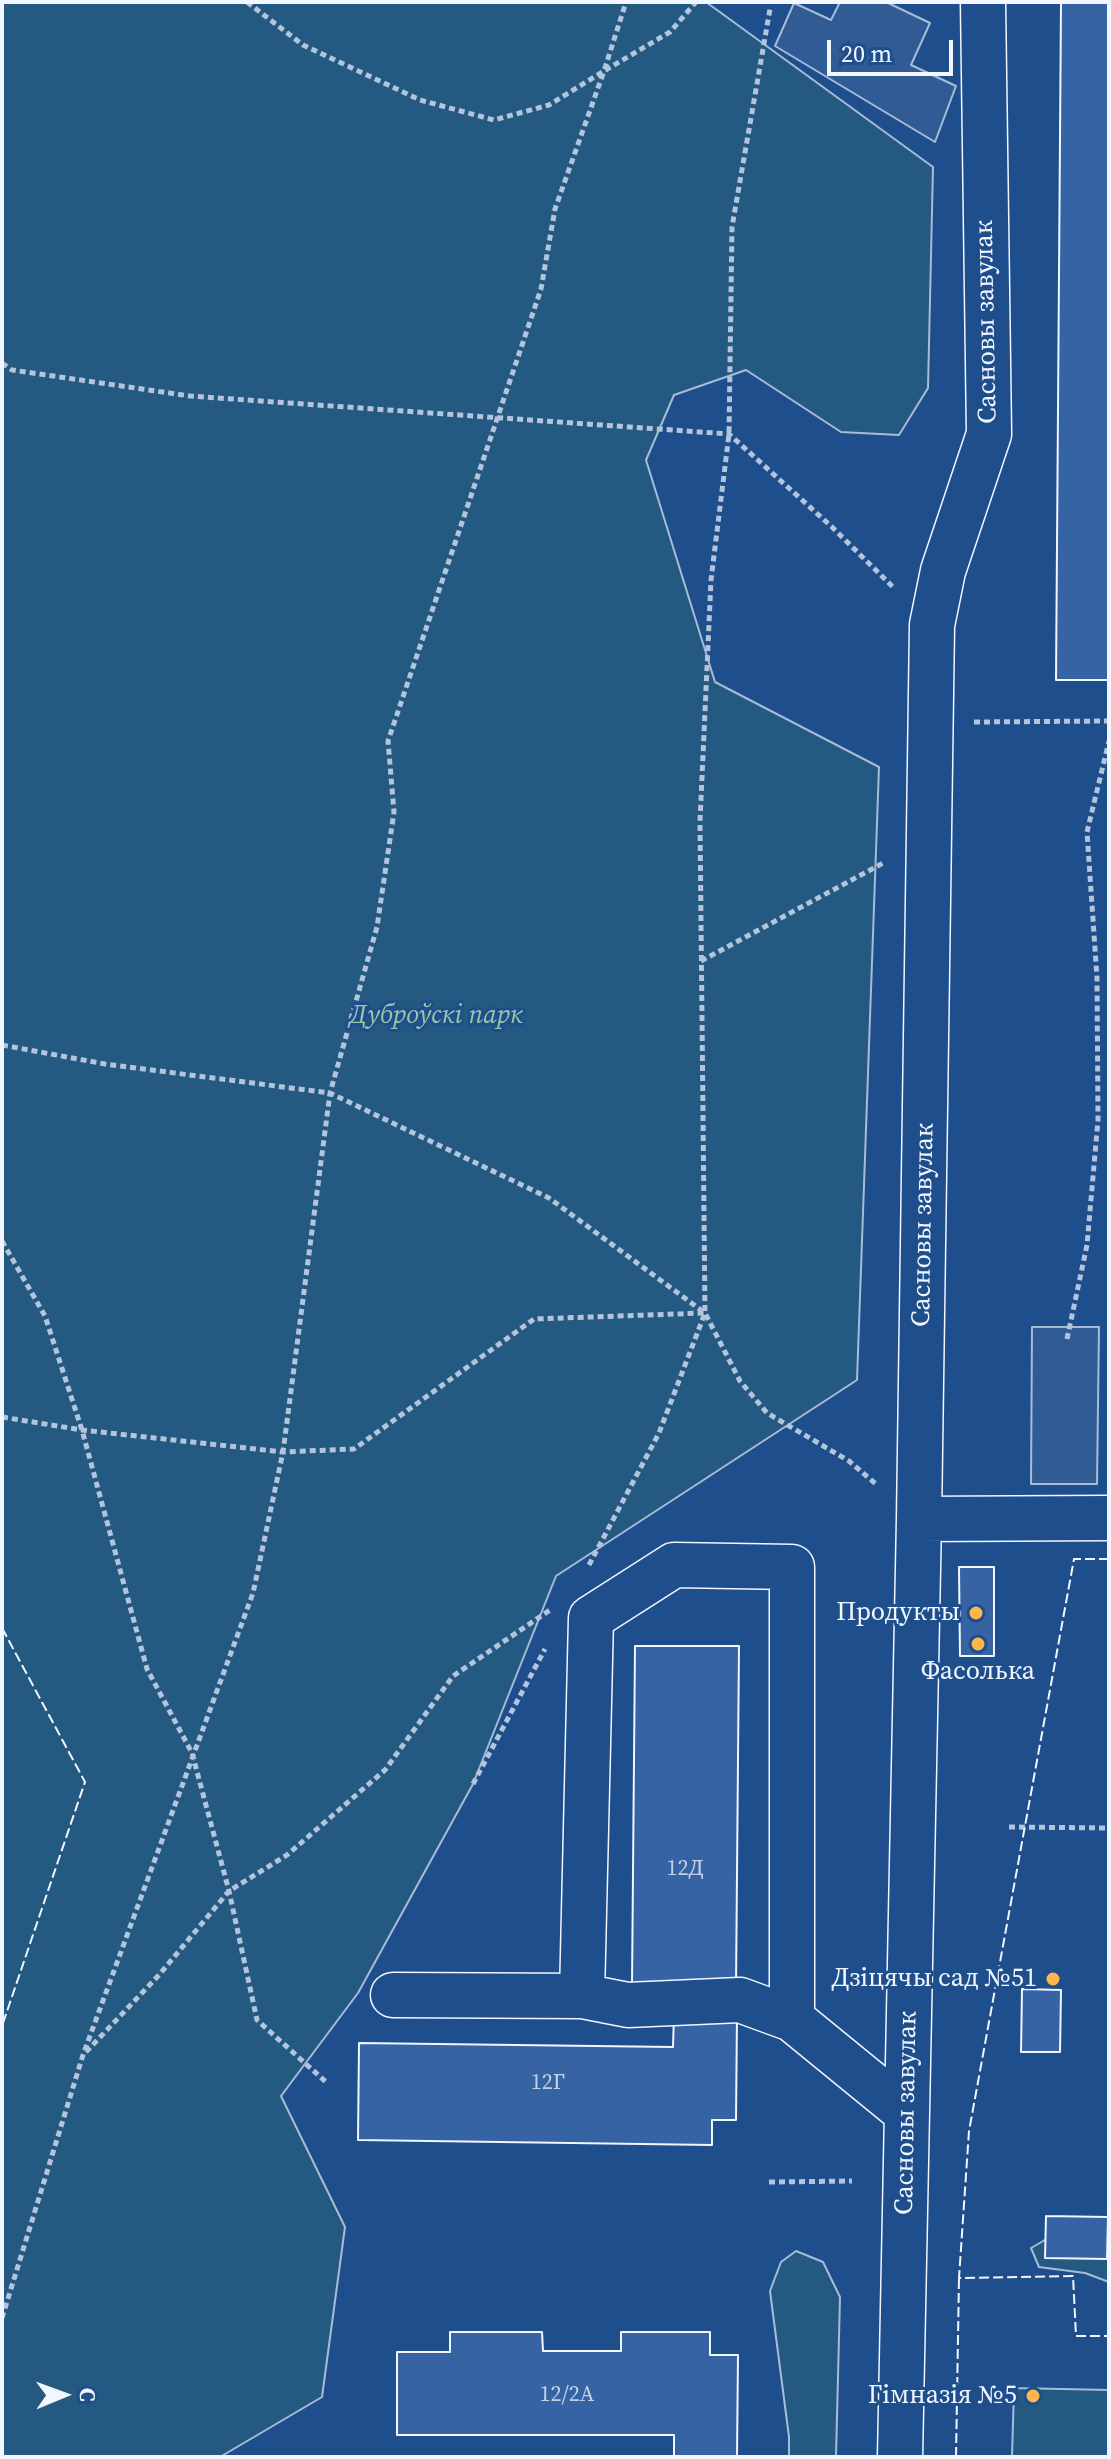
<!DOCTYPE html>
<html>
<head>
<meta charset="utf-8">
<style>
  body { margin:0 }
  #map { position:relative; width:1111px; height:2459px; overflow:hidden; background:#1f4e8c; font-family:"Source Serif 4",serif }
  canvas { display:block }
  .frame { position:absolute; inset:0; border:4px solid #f2f6ff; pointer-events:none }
  .north { position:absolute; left:24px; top:2355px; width:80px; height:80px; -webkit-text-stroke:6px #1f4e8c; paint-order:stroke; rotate:89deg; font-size:22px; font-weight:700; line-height:32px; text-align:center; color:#f2f6ff }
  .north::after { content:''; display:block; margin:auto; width:28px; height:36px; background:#f2f6ff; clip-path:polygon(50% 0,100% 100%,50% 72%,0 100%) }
  .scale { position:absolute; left:827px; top:40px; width:126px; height:36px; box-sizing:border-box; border:4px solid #f2f6ff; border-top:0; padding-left:10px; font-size:24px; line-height:28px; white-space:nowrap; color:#f2f6ff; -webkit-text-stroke:6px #1f4e8c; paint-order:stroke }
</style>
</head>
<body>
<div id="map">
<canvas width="1111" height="2459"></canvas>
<div class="frame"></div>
<div class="north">С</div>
<div class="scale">20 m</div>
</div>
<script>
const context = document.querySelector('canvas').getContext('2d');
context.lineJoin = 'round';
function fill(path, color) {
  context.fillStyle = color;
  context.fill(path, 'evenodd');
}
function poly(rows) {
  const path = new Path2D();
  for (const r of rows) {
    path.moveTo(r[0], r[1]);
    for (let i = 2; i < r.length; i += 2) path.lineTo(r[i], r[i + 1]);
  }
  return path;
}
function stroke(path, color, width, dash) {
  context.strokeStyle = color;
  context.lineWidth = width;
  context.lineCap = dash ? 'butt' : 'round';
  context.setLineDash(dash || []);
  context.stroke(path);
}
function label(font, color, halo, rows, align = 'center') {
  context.font = font + ' "Source Serif 4",serif';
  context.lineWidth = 6;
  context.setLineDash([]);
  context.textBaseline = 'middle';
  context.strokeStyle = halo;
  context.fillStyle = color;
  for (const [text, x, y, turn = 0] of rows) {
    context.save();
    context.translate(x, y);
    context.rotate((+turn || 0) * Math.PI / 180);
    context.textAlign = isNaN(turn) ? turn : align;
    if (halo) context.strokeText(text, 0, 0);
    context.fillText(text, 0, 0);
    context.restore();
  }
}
const green = poly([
  [2,2,706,2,933,167,928,388,899,435,841,432,746,370,674,395,646,460,715,682,879,767,857,1380,556,1576,473,1784,358,1993,281,2096,345,2227,322,2397,220,2457,2,2457,2,2],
  [1096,2235,1109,2239,1109,2282,1085,2273,1039,2267,1031,2248,1052,2236,1096,2235],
  [796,2251,823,2262,840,2297,836,2457,789,2457,789,2437,770,2291,781,2262,796,2251],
  [1014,2388,1109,2390,1109,2457,1012,2457,1014,2388]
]);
const parking = poly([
  [840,2,886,2,930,23,911,65,956,86,935,142,775,46,794,3,831,20,840,2],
  [1032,1327,1099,1327,1097,1484,1031,1484,1032,1327]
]);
const building = poly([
  [1061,2,1109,2,1109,680,1056,680,1061,2],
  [959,1567,994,1567,994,1656,960,1656,959,1567],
  [635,1646,739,1646,736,1987,632,1986,635,1646],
  [1022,1989,1061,1990,1060,2052,1021,2052,1022,1989],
  [674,2014,737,2014,736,2120,712,2120,712,2145,358,2140,359,2043,673,2047,674,2014],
  [1046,2216,1108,2217,1107,2259,1045,2258,1046,2216],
  [450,2332,542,2332,543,2351,621,2351,621,2332,710,2332,710,2355,738,2355,737,2457,674,2457,674,2435,397,2435,397,2352,450,2352,450,2332]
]);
const path = poly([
  [247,2,303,45,420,100,494,120,549,105,604,71,626,2],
  [2,363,12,370,190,396,729,434,832,527,895,589],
  [974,722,1109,721],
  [701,961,885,862],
  [2,1045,105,1064,330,1093,549,1198,705,1313,740,1381,767,1413,849,1461,877,1485],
  [2,1241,45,1316,82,1430,147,1669,192,1753,229,1891,257,2020,326,2082],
  [1067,1339,1087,1245,1098,1120,1097,978,1087,832,1109,741],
  [2,1417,82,1430,283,1452,354,1449,534,1319,704,1313],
  [589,1565,659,1433,705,1313,700,821,711,580,729,434,732,227,770,9],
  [473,1784,545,1649],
  [1009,1827,1109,1828],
  [86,2052,159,1975,229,1891,287,1855,385,1770,453,1676,550,1610],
  [769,2182,852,2181],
  [2,2318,83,2055,253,1593,283,1452,330,1093,377,927,394,812,388,741,541,289,555,209,604,71,670,32,696,2]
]);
const minor = poly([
  [919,1519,1109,1518],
  [393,1995,582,1996],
  [792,2019,740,2000,628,2005,582,1996,591,1618,674,1565,792,1567,792,2019,907,2113],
  [900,2457,919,1519,932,625,943,571,989,434,983,2]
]);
const fence = poly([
  [1109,1559,1074,1559,969,2131,959,2278,1073,2276,1076,2336,1109,2336],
  [2,1628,85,1782,2,2026],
  [956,2457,959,2278,962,2278]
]);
const markers = [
  [976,1613,8,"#ffb74d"],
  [978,1644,8,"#ffb74d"],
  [1053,1979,8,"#ffb74d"],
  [1033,2396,8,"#ffb74d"]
];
const numberNames = [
  ["12Д",685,1869],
  ["12Г",548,2083],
  ["12/2А",567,2395]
];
const streetNames = [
  ["Сасновы завулак",987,322,-91],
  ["Сасновы завулак",924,1225,-89],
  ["Сасновы завулак",907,2113,-89]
];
const parkNames = [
  ["Дуброўскі парк",436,1016]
];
const poiNames = [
  ["Продукты",960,1613],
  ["Фасолька",978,1672,"center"],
  ["Дзіцячы сад №51",1037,1979],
  ["Гімназія №5",1017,2396]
];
fill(green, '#245a82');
stroke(green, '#a8bbd7', 2);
fill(parking, '#305b95');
stroke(parking, '#a8bbd7', 2);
fill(building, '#3563a3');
stroke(building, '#f2f6ff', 2);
stroke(minor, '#f2f6ff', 47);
stroke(path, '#b3c4dc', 5, [6, 4]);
stroke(minor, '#1f4e8c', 44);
stroke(fence, '#f2f6ff', 2, [10, 4]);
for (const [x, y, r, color] of markers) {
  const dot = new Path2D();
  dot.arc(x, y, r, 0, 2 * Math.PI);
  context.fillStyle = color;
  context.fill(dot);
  stroke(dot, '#1f4e8c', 3);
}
label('22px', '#c3d1e8', null, numberNames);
label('26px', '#f2f6ff', '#1f4e8c', streetNames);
label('italic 26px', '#97c8a6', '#1f4e8c', parkNames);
label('26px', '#f2f6ff', '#1f4e8c', poiNames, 'right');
</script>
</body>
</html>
